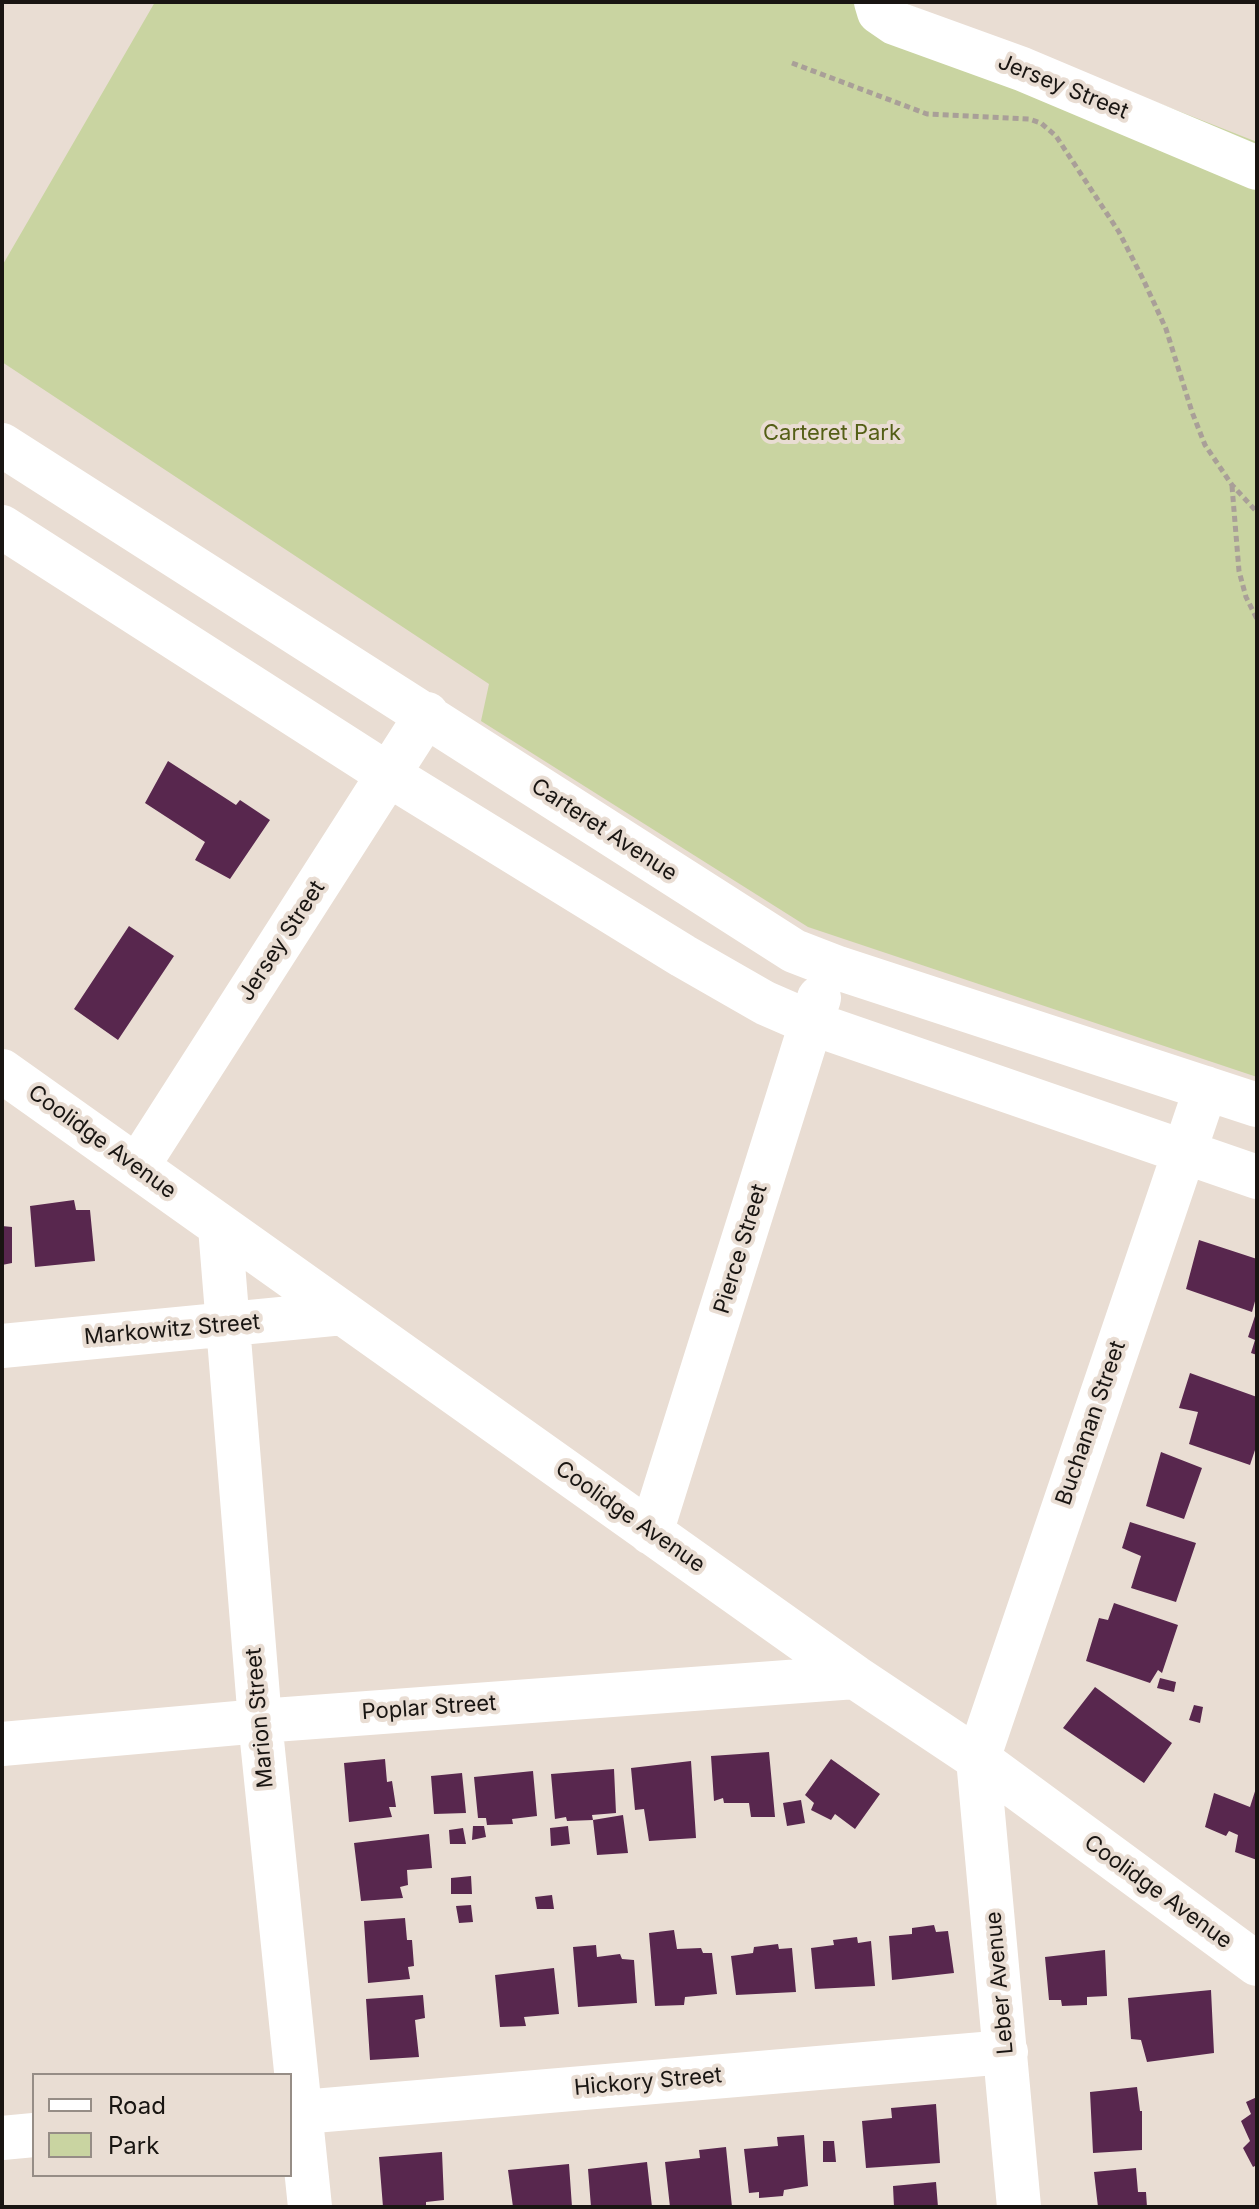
<!DOCTYPE html>
<html>
<head>
<meta charset="utf-8">
<style>
  body { margin:0 }
  #map { position:relative; width:1259px; height:2209px; overflow:hidden; background:#e9ddd3; font-family:Inter,sans-serif }
  canvas { display:block }
  .frame { position:absolute; inset:0; border:4px solid #191512; pointer-events:none }
  .legend { position:absolute; left:32px; top:2073px; width:260px; height:104px; box-sizing:border-box; background:#e9ddd3; border:2px solid #968d86; margin:0; padding:10px 14px; list-style:none; font-size:24px; color:#191512 }
  .legend li { display:flex; align-items:center; gap:16px; height:40px }
  .legend b { width:40px; border:2px solid #968d86 }
</style>
</head>
<body>
<div id="map">
<canvas width="1259" height="2209"></canvas>
<div class="frame"></div>
<ul class="legend">
<li><b style="height:10px;background:#fff"></b>Road</li>
<li><b style="height:22px;background:#c9d4a1"></b>Park</li>
</ul>
</div>
<script>
const context = document.querySelector('canvas').getContext('2d');
context.lineJoin = 'round';
function fill(path, color) {
  context.fillStyle = color;
  context.fill(path, 'evenodd');
}
function poly(rows) {
  const path = new Path2D();
  for (const r of rows) {
    path.moveTo(r[0], r[1]);
    for (let i = 2; i < r.length; i += 2) path.lineTo(r[i], r[i + 1]);
  }
  return path;
}
function stroke(path, color, width, dash) {
  context.strokeStyle = color;
  context.lineWidth = width;
  context.lineCap = dash ? 'butt' : 'round';
  context.setLineDash(dash || []);
  context.stroke(path);
}
function label(font, color, halo, rows, align = 'center') {
  context.font = font + ' Inter,sans-serif';
  context.lineWidth = 8;
  context.setLineDash([]);
  context.textBaseline = 'middle';
  context.strokeStyle = halo;
  context.fillStyle = color;
  for (const [text, x, y, turn = 0] of rows) {
    context.save();
    context.translate(x, y);
    context.rotate((+turn || 0) * Math.PI / 180);
    context.textAlign = isNaN(turn) ? turn : align;
    if (halo) context.strokeText(text, 0, 0);
    context.fillText(text, 0, 0);
    context.restore();
  }
}
const green = poly([
  [155,2,902,2,1257,142,1257,1077,808,927,481,721,489,684,2,362,2,266]
]);
const building = poly([
  [168,761,236,805,240,800,270,820,230,879,195,860,205,842,145,803],
  [129,926,174,956,118,1040,74,1009],
  [74,1200,76,1210,90,1210,95,1261,35,1267,30,1206],
  [2,1226,12,1227,12,1263,2,1265],
  [1199,1240,1257,1259,1257,1294,1252,1312,1186,1289],
  [1256,1313,1257,1313,1257,1355,1251,1353,1255,1340,1248,1337],
  [1190,1373,1257,1397,1257,1444,1250,1465,1189,1444,1198,1412,1179,1408],
  [1161,1452,1202,1468,1184,1519,1146,1506],
  [1130,1522,1196,1543,1176,1602,1131,1588,1141,1556,1122,1548],
  [1114,1603,1178,1625,1162,1673,1158,1670,1150,1683,1086,1661,1099,1618,1108,1620],
  [1160,1678,1176,1682,1174,1692,1157,1688],
  [1095,1687,1172,1743,1144,1783,1063,1728],
  [1194,1705,1203,1707,1200,1723,1189,1720],
  [769,1752,775,1817,751,1817,749,1803,724,1803,723,1798,714,1801,711,1756],
  [385,1759,387,1782,392,1781,396,1807,389,1807,392,1817,349,1822,344,1763],
  [831,1759,880,1794,855,1829,835,1814,831,1820,811,1810,814,1803,805,1795],
  [691,1761,696,1838,649,1841,644,1809,635,1810,631,1768],
  [614,1769,616,1813,592,1815,593,1820,567,1821,566,1817,555,1819,551,1774],
  [533,1771,537,1816,512,1819,513,1824,487,1825,486,1818,478,1818,474,1777],
  [462,1773,466,1813,434,1814,431,1776],
  [1257,1785,1257,1860,1235,1852,1238,1835,1229,1831,1226,1836,1205,1827,1214,1793,1250,1807],
  [801,1800,805,1823,787,1826,783,1803],
  [623,1815,628,1853,597,1855,593,1820],
  [473,1826,484,1826,486,1837,472,1840],
  [568,1826,570,1844,551,1846,550,1828],
  [463,1828,466,1844,450,1844,449,1830],
  [429,1834,432,1868,407,1870,408,1885,400,1887,403,1898,361,1901,354,1843],
  [471,1876,472,1894,451,1894,451,1878],
  [552,1895,554,1909,537,1909,535,1897],
  [471,1905,473,1922,459,1923,456,1906],
  [405,1918,407,1940,412,1940,414,1966,408,1967,410,1979,368,1983,364,1921],
  [934,1925,936,1932,948,1931,954,1973,892,1980,889,1936,912,1934,912,1928],
  [674,1930,677,1949,701,1948,703,1953,712,1953,717,1994,685,1997,684,2005,655,2006,649,1933],
  [857,1937,858,1943,871,1941,875,1986,815,1989,811,1948,834,1945,833,1940],
  [778,1944,779,1949,792,1948,796,1992,736,1995,731,1956,753,1953,754,1947],
  [596,1945,597,1957,620,1954,622,1959,634,1960,637,2003,578,2007,573,1947],
  [1105,1950,1107,1996,1087,1997,1087,2005,1062,2006,1061,2000,1049,2000,1045,1957],
  [554,1968,559,2014,524,2017,526,2026,500,2027,495,1975],
  [1211,1990,1214,2053,1147,2062,1141,2040,1131,2039,1128,1998],
  [423,1995,425,2018,415,2020,419,2057,370,2060,366,1999],
  [1137,2087,1140,2111,1142,2111,1142,2150,1093,2153,1090,2092],
  [1257,2097,1257,2165,1253,2167,1243,2148,1250,2141,1241,2121,1251,2114,1246,2102],
  [936,2104,940,2163,866,2168,862,2121,892,2118,891,2108],
  [804,2135,808,2186,784,2190,783,2196,759,2198,759,2192,749,2193,744,2149,778,2146,777,2137],
  [823,2141,834,2141,836,2162,823,2162],
  [726,2147,732,2207,670,2207,665,2162,700,2158,699,2150],
  [442,2152,444,2200,426,2202,426,2207,383,2207,379,2157],
  [647,2162,652,2207,591,2207,588,2169],
  [569,2164,572,2207,513,2207,508,2170],
  [1136,2168,1138,2192,1146,2192,1147,2207,1098,2207,1094,2172],
  [936,2182,938,2207,894,2207,893,2186]
]);
const path = poly([
  [792,63,927,114,1029,119,1041,123,1056,136,1119,232,1143,279,1166,329,1192,412,1205,445,1232,485,1257,512],
  [1232,486,1239,571,1246,597,1257,619]
]);
const minor = poly([
  [876,2,879,12,895,23,1022,69,1257,168],
  [2,445,794,951,838,968,1257,1105],
  [2,527,389,775,683,956,765,1003,811,1023,1257,1177],
  [2,1071,855,1677,978,1759,1257,1964],
  [137,1167,427,714],
  [220,1227,260,1721,310,2207],
  [2,1346,343,1313],
  [651,1533,819,998],
  [2,1744,260,1721,855,1677],
  [290,2113,1006,2052],
  [2,2138,34,2135],
  [1019,2207,978,1759,1206,1088]
]);
const streetNames = [
  ["Jersey Street",1063,87,22],
  ["Carteret Avenue",604,830,33],
  ["Jersey Street",282,941,-57],
  ["Coolidge Avenue",102,1142,36],
  ["Pierce Street",741,1249,-73],
  ["Markowitz Street",172,1330,-5],
  ["Buchanan Street",1091,1423,-71],
  ["Coolidge Avenue",630,1517,35],
  ["Poplar Street",429,1708,-4],
  ["Marion Street",260,1718,-95],
  ["Coolidge Avenue",1158,1892,36],
  ["Leber Avenue",1000,1983,-95],
  ["Hickory Street",648,2082,-5]
];
const parkNames = [
  ["Carteret Park",832,433]
];
fill(green, '#c9d4a1');
fill(building, '#58274e');
stroke(path, '#a99f98', 5, [6, 4]);
stroke(minor, '#fff', 44);
label('22px', '#191512', '#e9ddd3', streetNames);
label('22px', '#545f16', '#e9ddd3', parkNames);
</script>
</body>
</html>
